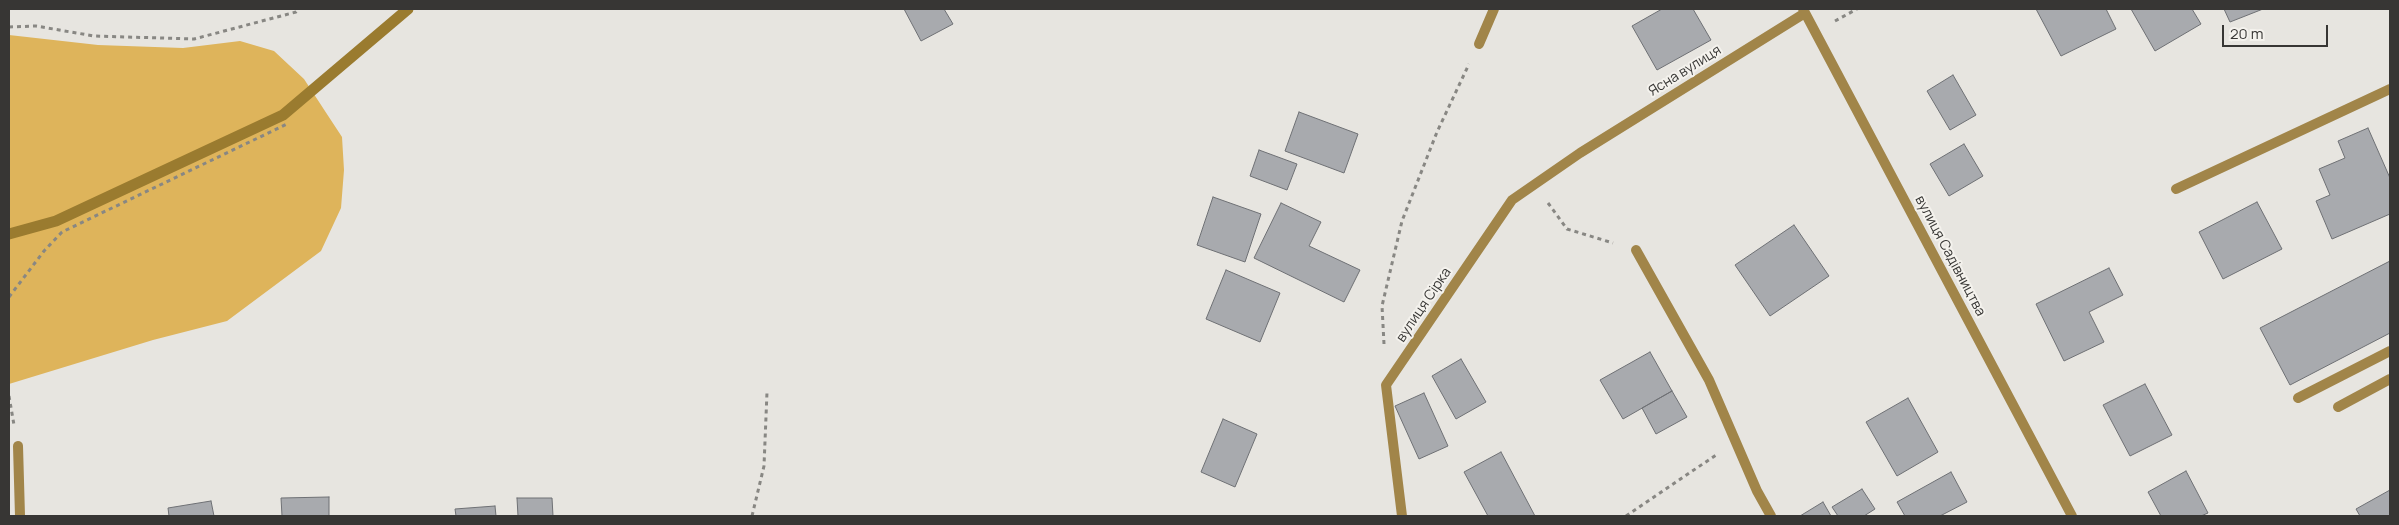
<!DOCTYPE html>
<html>
<head>
<meta charset="utf-8">
<style>
  body { margin:0 }
  #map { position:relative; width:2399px; height:525px; overflow:hidden; background:#e7e5e0; font-family:Manrope,sans-serif }
  canvas { display:block }
  .frame { position:absolute; inset:0; border:10px solid #373634; pointer-events:none }
  .scale { position:absolute; left:2222px; top:25px; width:106px; height:22px; box-sizing:border-box; border:2px solid #373634; border-top:0; padding-left:6px; font-size:15px; line-height:18px; white-space:nowrap; color:#373634; -webkit-text-stroke:4px #f4f2ed; paint-order:stroke }
</style>
</head>
<body>
<div id="map">
<canvas width="2399" height="525"></canvas>
<div class="frame"></div>
<div class="scale">20 m</div>
</div>
<script>
const context = document.querySelector('canvas').getContext('2d');
context.lineJoin = 'round';
function fill(path, color) {
  context.fillStyle = color;
  context.fill(path, 'evenodd');
}
function poly(rows) {
  const path = new Path2D();
  for (const r of rows) {
    path.moveTo(r[0], r[1]);
    for (let i = 2; i < r.length; i += 2) path.lineTo(r[i], r[i + 1]);
  }
  return path;
}
function stroke(path, color, width, dash) {
  context.strokeStyle = color;
  context.lineWidth = width;
  context.lineCap = dash ? 'butt' : 'round';
  context.setLineDash(dash || []);
  context.stroke(path);
}
function label(font, color, halo, rows, align = 'center') {
  context.font = font + ' Manrope,sans-serif';
  context.lineWidth = 4;
  context.setLineDash([]);
  context.textBaseline = 'middle';
  context.strokeStyle = halo;
  context.fillStyle = color;
  for (const [text, x, y, turn = 0] of rows) {
    context.save();
    context.translate(x, y);
    context.rotate((+turn || 0) * Math.PI / 180);
    context.textAlign = isNaN(turn) ? turn : align;
    if (halo) context.strokeText(text, 0, 0);
    context.fillText(text, 0, 0);
    context.restore();
  }
}
const green = poly([
  [9,35,98,45,183,48,240,41,274,51,304,79,342,137,344,170,341,208,321,251,227,321,153,340,9,384]
]);
const stream = poly([
  [9,234,56,221,283,115,408,9]
]);
const building = poly([
  [904,9,944,9,953,24,921,41,904,9],
  [1662,9,1693,9,1711,40,1657,70,1632,26,1662,9],
  [2036,9,2106,9,2116,29,2061,56,2036,9],
  [2131,9,2192,9,2201,24,2155,51,2131,9],
  [2224,9,2263,9,2230,22,2224,9],
  [1953,75,1976,115,1950,130,1927,91,1953,75],
  [1299,112,1358,134,1344,173,1285,151,1299,112],
  [2368,128,2390,178,2390,214,2332,239,2316,201,2330,195,2319,169,2345,158,2338,141,2368,128],
  [1964,144,1983,176,1949,196,1930,164,1964,144],
  [1259,150,1297,164,1287,190,1250,176,1259,150],
  [1213,197,1261,214,1245,262,1197,245,1213,197],
  [2257,202,2282,249,2223,279,2199,232,2257,202],
  [1281,203,1321,222,1309,246,1360,270,1344,302,1254,258,1281,203],
  [1794,225,1829,276,1770,316,1735,265,1794,225],
  [2390,261,2390,333,2290,385,2260,328,2390,261],
  [2109,268,2123,295,2089,312,2104,342,2064,361,2036,304,2109,268],
  [1226,270,1280,293,1260,342,1206,319,1226,270],
  [1650,352,1672,391,1623,419,1600,380,1650,352],
  [1461,359,1486,402,1456,419,1432,376,1461,359],
  [2145,384,2172,435,2130,456,2103,405,2145,384],
  [1672,391,1687,417,1656,434,1642,408,1672,391],
  [1424,393,1448,446,1419,459,1395,406,1424,393],
  [1908,398,1938,452,1897,476,1866,422,1908,398],
  [1223,419,1257,434,1235,487,1201,472,1223,419],
  [1501,452,1535,516,1488,516,1464,472,1501,452],
  [2186,471,2208,513,2201,516,2161,516,2148,492,2186,471],
  [1951,472,1967,502,1940,516,1905,516,1897,502,1951,472],
  [1862,489,1875,509,1864,516,1838,516,1832,507,1862,489],
  [2390,490,2390,516,2360,516,2356,509,2390,490],
  [329,497,329,516,282,516,281,498,329,497],
  [517,498,552,498,553,516,518,516,517,498],
  [211,501,214,516,169,516,168,508,211,501],
  [1823,502,1831,516,1800,516,1823,502],
  [495,506,496,516,456,516,455,509,495,506]
]);
const path = poly([
  [1835,21,1857,9],
  [9,27,36,26,94,36,194,39,296,12,299,9],
  [1548,203,1567,229,1613,243],
  [9,297,44,251,62,232,287,124],
  [1384,344,1382,306,1402,221,1437,132,1469,64],
  [9,396,14,425],
  [752,516,764,466,767,392],
  [1626,516,1716,455]
]);
const service = poly([
  [2176,189,2390,89],
  [2298,398,2390,351],
  [2338,407,2390,379]
]);
const minor = poly([
  [1803,9,2072,516],
  [1479,44,1494,9],
  [1636,250,1709,380,1757,491,1771,516],
  [18,446,20,516],
  [1402,516,1386,385,1512,200,1580,153,1805,13]
]);
const streetNames = [
  ["Ясна вулиця",1685,71,-32],
  ["вулиця Садівництва",1950,256,62],
  ["вулиця Сірка",1424,305,-56]
];
fill(green, '#deb45b');
stroke(stream, '#9a7b2f', 11);
fill(building, '#a8aaae');
stroke(building, '#6e7074', 1);
stroke(path, '#888783', 3, [4, 4]);
stroke(service, '#a18549', 10);
stroke(minor, '#a18549', 10);
label('14px', '#373634', '#f4f2ed', streetNames);
</script>
</body>
</html>
